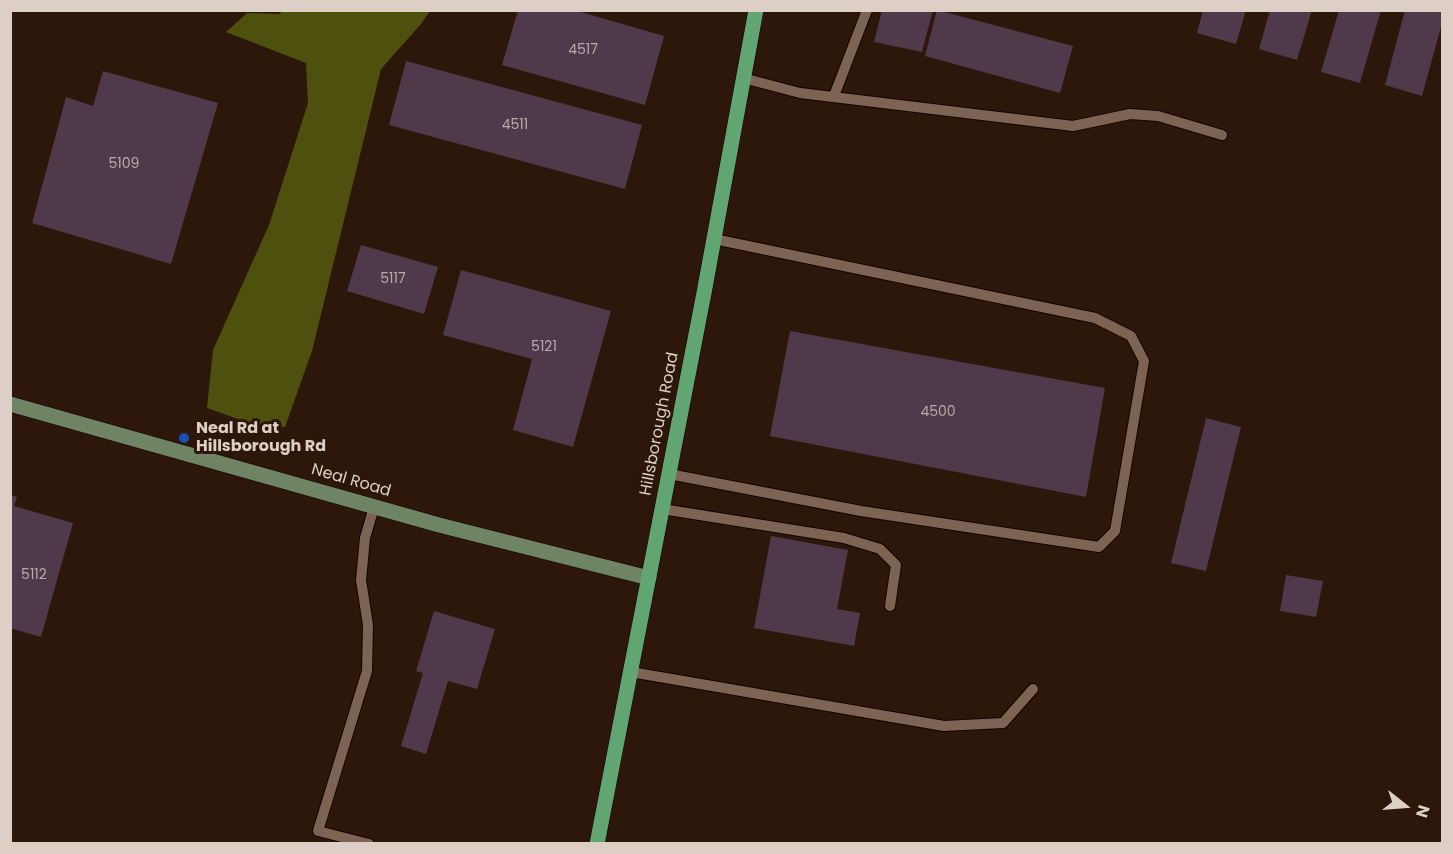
<!DOCTYPE html>
<html>
<head>
<meta charset="utf-8">
<style>
  body { margin:0 }
  #map { position:relative; width:1453px; height:854px; overflow:hidden; background:#2c170a; font-family:Poppins,sans-serif }
  canvas { display:block }
  .frame { position:absolute; inset:0; border:12px solid #decfc6; pointer-events:none }
  .north { position:absolute; left:1375px; top:776px; width:60px; height:60px; -webkit-text-stroke:4px #2c170a; paint-order:stroke; rotate:107deg; font-size:16px; font-weight:700; line-height:24px; text-align:center; color:#decfc6 }
  .north::after { content:''; display:block; margin:auto; width:21px; height:27px; background:#decfc6; clip-path:polygon(50% 0,100% 100%,50% 72%,0 100%) }
</style>
</head>
<body>
<div id="map">
<canvas width="1453" height="854"></canvas>
<div class="frame"></div>
<div class="north">N</div>
</div>
<script>
const context = document.querySelector('canvas').getContext('2d');
context.lineJoin = 'round';
function fill(path, color) {
  context.fillStyle = color;
  context.fill(path, 'evenodd');
}
function poly(rows) {
  const path = new Path2D();
  for (const r of rows) {
    path.moveTo(r[0], r[1]);
    for (let i = 2; i < r.length; i += 2) path.lineTo(r[i], r[i + 1]);
  }
  return path;
}
function stroke(path, color, width, dash) {
  context.strokeStyle = color;
  context.lineWidth = width;
  context.lineCap = dash ? 'butt' : 'round';
  context.setLineDash(dash || []);
  context.stroke(path);
}
function label(font, color, halo, rows, align = 'center') {
  context.font = font + ' Poppins,sans-serif';
  context.lineWidth = 6;
  context.setLineDash([]);
  context.textBaseline = 'middle';
  context.strokeStyle = halo;
  context.fillStyle = color;
  for (const [text, x, y, turn = 0] of rows) {
    context.save();
    context.translate(x, y);
    context.rotate((+turn || 0) * Math.PI / 180);
    context.textAlign = isNaN(turn) ? turn : align;
    if (halo) context.strokeText(text, 0, 0);
    context.fillText(text, 0, 0);
    context.restore();
  }
}
const forest = poly([
  [282,10,430,11,421,24,381,69,312,351,285,427,249,423,207,408,213,350,269,225,308,103,306,63,226,32,247,13,280,14]
]);
const building = poly([
  [518,10,574,10,664,36,645,105,502,65],
  [882,10,933,10,922,52,874,42],
  [937,10,1073,46,1060,93,925,56],
  [1203,10,1246,10,1236,44,1197,33],
  [1270,10,1312,10,1297,60,1259,49],
  [1339,10,1381,10,1360,83,1321,72],
  [1405,10,1442,10,1442,23,1422,96,1385,85],
  [406,61,642,125,625,189,389,125],
  [103,71,218,103,171,264,32,223,66,97,93,106],
  [361,245,438,267,424,314,347,291],
  [461,270,611,311,573,447,513,430,532,359,443,335],
  [790,331,1105,388,1086,497,770,436],
  [1206,418,1241,427,1206,571,1171,563],
  [10,495,17,497,14,506,73,523,41,637,10,628],
  [771,536,848,550,837,609,860,613,854,646,754,628],
  [1286,575,1323,581,1316,617,1280,611],
  [434,611,495,629,477,689,448,681,426,754,401,746,423,673,416,671]
]);
const lane = poly([
  [743,78,800,93,1073,126,1130,114,1158,116,1222,135],
  [834,96,867,10],
  [669,474,861,511,1099,547,1115,531,1144,361,1131,336,1095,318,714,239],
  [662,509,844,538,880,549,896,565,890,606],
  [631,672,944,726,1003,723,1033,689],
  [369,844,318,831,367,671,368,625,361,580,365,538,374,507]
]);
const secondary = poly([
  [10,404,439,525,649,578]
]);
const primary = poly([
  [597,844,704,293,756,10]
]);
const markers = [
  [184,438,6,"#1a4fb4"]
];
const numberNames = [
  ["4517",583,50],
  ["4511",515,125],
  ["5109",124,164],
  ["5117",393,279],
  ["5121",544,347],
  ["4500",938,412],
  ["5112",34,575]
];
const streetNames = [
  ["Hillsborough Road",660,424,-79],
  ["Neal Road",351,481,16]
];
const poiNames = [
  ["Neal Rd at",196,429],
  ["Hillsborough Rd",196,447]
];
fill(forest, '#4e510d');
fill(building, '#4f394a');
stroke(lane, '#140300', 12);
stroke(secondary, '#140300', 16);
stroke(primary, '#140300', 16);
stroke(lane, '#7d6354', 10);
stroke(secondary, '#6f8463', 15);
stroke(primary, '#61a672', 15);
for (const [x, y, r, color] of markers) {
  const dot = new Path2D();
  dot.arc(x, y, r, 0, 2 * Math.PI);
  context.fillStyle = color;
  context.fill(dot);
  stroke(dot, '#2c170a', 2);
}
label('14px', '#baaaa7', null, numberNames);
label('16px', '#decfc6', '#2c170a', streetNames);
label('bold 16px', '#decfc6', '#2c170a', poiNames, 'left');
</script>
</body>
</html>
